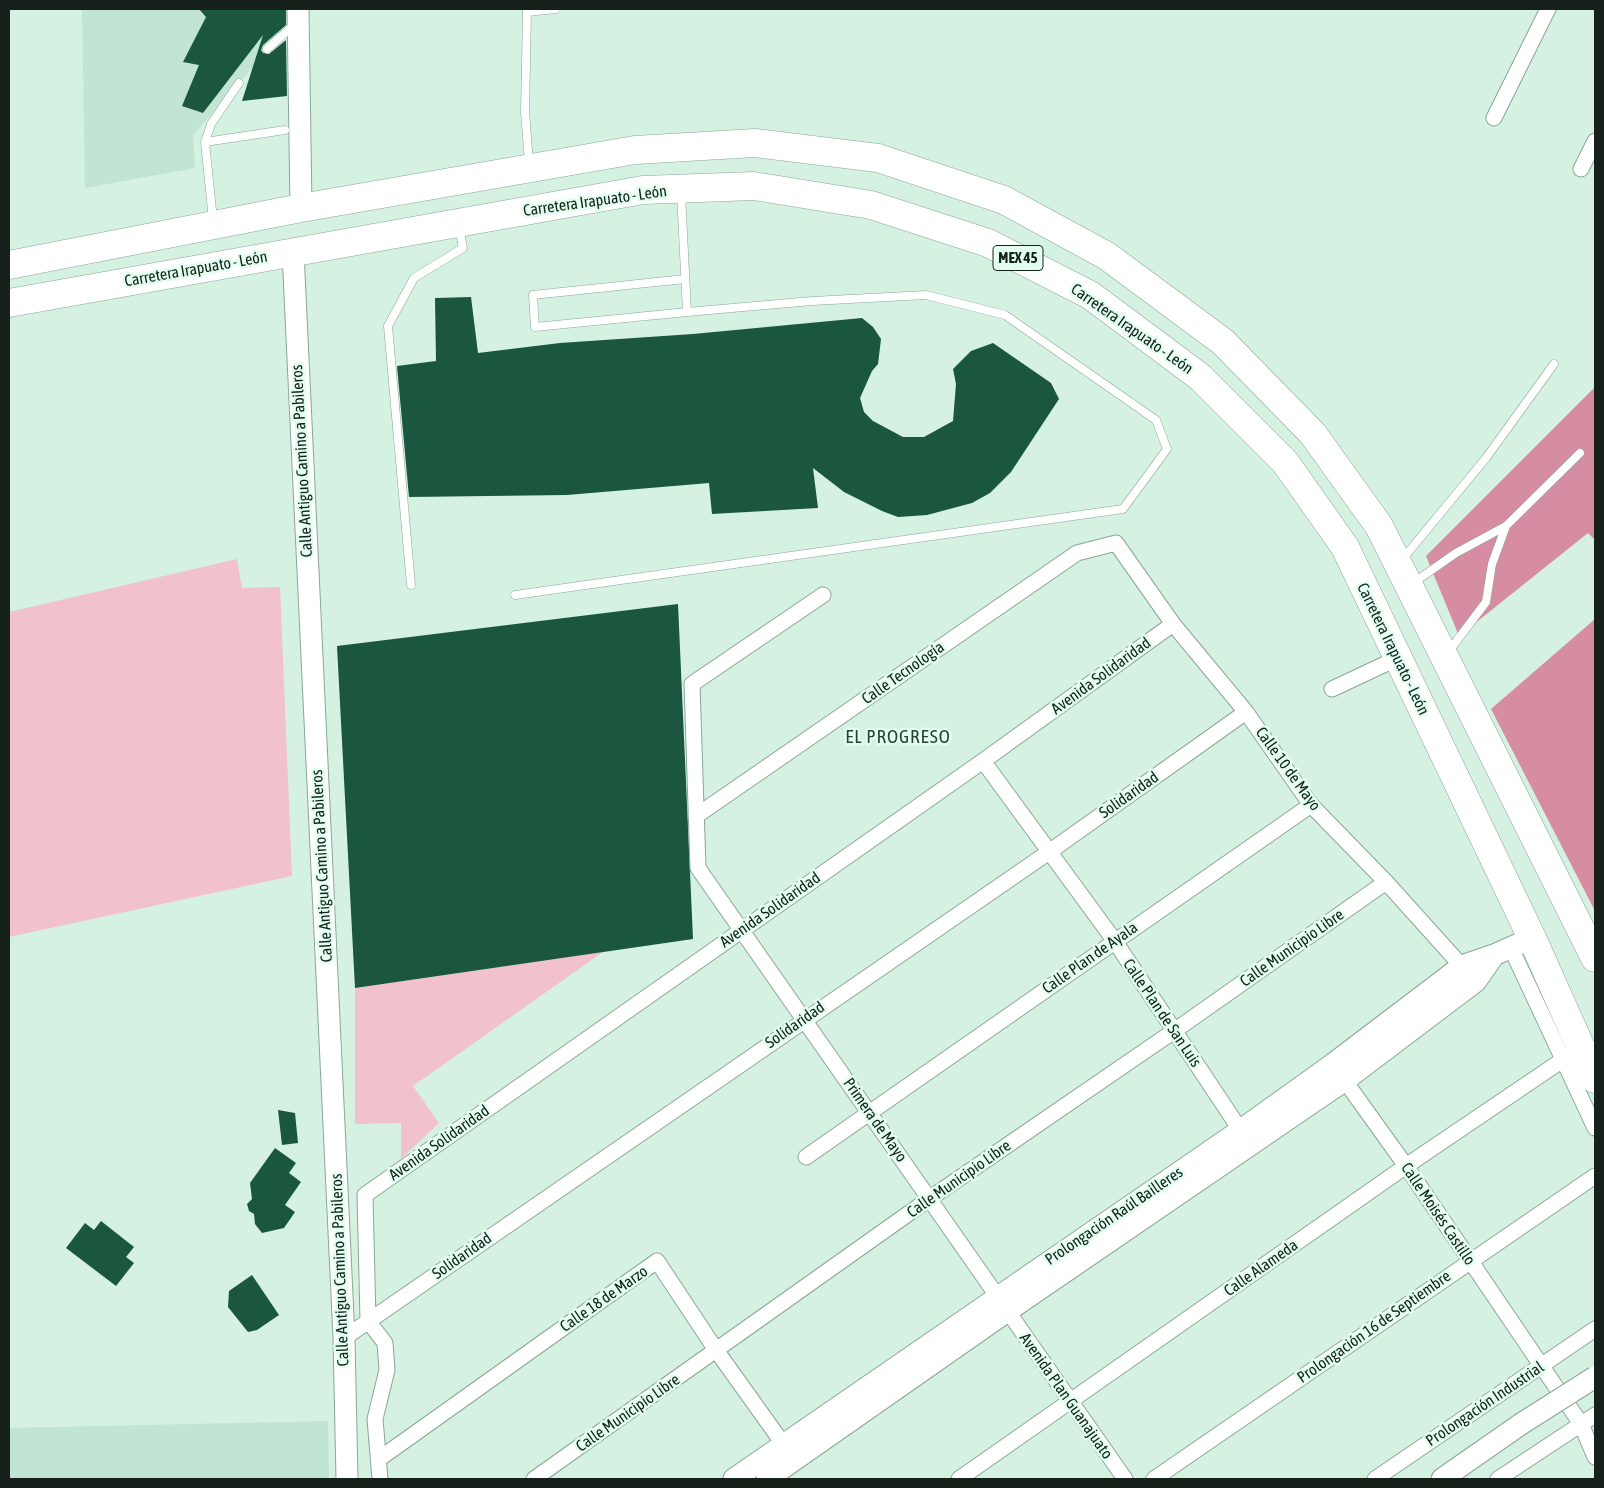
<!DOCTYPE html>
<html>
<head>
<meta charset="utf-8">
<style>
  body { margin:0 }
  #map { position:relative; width:1604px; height:1488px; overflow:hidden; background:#d4f1e2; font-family:"Asap Condensed",sans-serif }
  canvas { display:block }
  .frame { position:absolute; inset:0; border:10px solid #16211c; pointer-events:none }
</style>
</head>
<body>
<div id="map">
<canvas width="1604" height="1488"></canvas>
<div class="frame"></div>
</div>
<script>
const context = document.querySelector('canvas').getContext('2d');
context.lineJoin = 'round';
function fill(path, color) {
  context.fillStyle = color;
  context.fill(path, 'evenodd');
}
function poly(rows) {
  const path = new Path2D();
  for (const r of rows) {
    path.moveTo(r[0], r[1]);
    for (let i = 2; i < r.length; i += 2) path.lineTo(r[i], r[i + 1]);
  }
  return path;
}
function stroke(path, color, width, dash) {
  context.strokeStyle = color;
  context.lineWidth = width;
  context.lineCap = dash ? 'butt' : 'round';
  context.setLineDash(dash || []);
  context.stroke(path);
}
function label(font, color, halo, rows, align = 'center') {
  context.font = font + ' "Asap Condensed",sans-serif';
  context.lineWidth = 5;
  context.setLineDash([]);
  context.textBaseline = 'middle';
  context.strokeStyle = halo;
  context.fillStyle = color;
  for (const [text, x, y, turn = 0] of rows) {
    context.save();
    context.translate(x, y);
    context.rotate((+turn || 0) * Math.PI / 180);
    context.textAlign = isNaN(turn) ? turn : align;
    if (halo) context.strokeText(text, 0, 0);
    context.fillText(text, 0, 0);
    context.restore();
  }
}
const built = poly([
  [82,9,295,9,296,18,193,135,195,168,85,188],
  [328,1421,329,1479,9,1479,9,1428]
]);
const green = poly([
  [237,559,242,588,280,587,292,876,9,937,9,612],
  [603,952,413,1086,439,1123,401,1159,401,1123,355,1124,355,988]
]);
const forest = poly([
  [1595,387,1595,540,1588,533,1459,636,1426,556],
  [1595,619,1595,911,1491,709]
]);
const building = poly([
  [199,9,286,9,286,25,263,45,261,50,263,53,269,54,286,40,287,96,242,101,263,35,203,113,182,106,199,65,183,62,206,17],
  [471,297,478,353,560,343,693,334,862,318,873,327,881,339,878,364,872,371,860,398,864,412,873,421,903,437,924,437,953,421,956,384,953,369,971,351,993,343,1051,383,1059,399,1011,472,990,493,972,503,927,515,898,517,882,511,844,492,813,468,818,508,712,514,709,483,567,495,409,497,397,366,436,361,435,298],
  [678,604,693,939,355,988,337,646],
  [278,1110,295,1113,298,1143,282,1145],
  [275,1148,296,1163,289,1173,301,1182,285,1205,295,1212,284,1228,262,1233,255,1224,254,1214,249,1211,247,1204,252,1199,250,1183],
  [101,1221,134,1247,126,1257,134,1263,116,1286,66,1248,85,1223,94,1230],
  [252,1275,279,1315,257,1330,248,1332,228,1307,229,1291]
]);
const lane = poly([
  [267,49,295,24],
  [205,142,285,130],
  [529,163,525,112,527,12,556,9],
  [213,220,205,142,211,124,239,83],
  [685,279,533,295,535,327,687,312],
  [1401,561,1486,458,1554,364],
  [1413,583,1456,553,1506,526,1580,453],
  [411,585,388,326,414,278,463,248,459,227],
  [515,595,1123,509,1167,449,1156,420,1005,315,926,295,812,301,687,312,681,194],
  [1449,651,1486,602,1492,564,1506,526]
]);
const street = poly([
  [1494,118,1548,9],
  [1581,169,1595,141],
  [823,595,692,684,698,868,1125,1479],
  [1332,689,1398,658],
  [983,761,1114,940,1245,1137],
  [696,816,1077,553,1116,543,1173,624,1246,712,1311,805,1386,882,1467,972],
  [1511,948,1595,1128],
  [1340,1074,1406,1166,1581,1424,1595,1457],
  [806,1157,1311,805],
  [344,1338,1049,852,1246,712],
  [379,1459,657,1261,716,1350,789,1452],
  [380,1479,375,1419,387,1370,385,1343,368,1321,365,1195,983,761,1173,624],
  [534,1479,929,1199,1174,1031,1386,882],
  [959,1479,1406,1166,1564,1059],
  [1154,1479,1595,1176],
  [1375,1479,1595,1329],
  [1498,1479,1595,1415]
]);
const secondary = poly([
  [298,9,301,208],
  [293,252,344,1338,347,1479],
  [734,1479,1241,1130,1333,1064,1462,966,1494,955,1532,938],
  [767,1479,1006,1312,1345,1080,1476,981,1494,955],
  [1442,1479,1521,1424]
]);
const highway = poly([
  [9,265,301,208,635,150,755,143,878,158,1004,200,1107,256,1223,342,1313,434,1379,526,1595,958],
  [9,303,643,190,754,186,871,205,988,243,1090,295,1200,377,1285,462,1345,547,1532,938,1595,1079]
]);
const secondaryBridge = poly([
  [1521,1424,1595,1377]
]);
const shields = [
  [1018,258,50]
];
const shieldNames = [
  ["MEX 45",1018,258]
];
const streetNames = [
  ["Carretera Irapuato - León",595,201,-8],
  ["Carretera Irapuato - León",196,269,-10],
  ["Carretera Irapuato - León",1132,329,35],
  ["Calle Antiguo Camino a Pabileros",302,461,-93],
  ["Carretera Irapuato - León",1393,649,64],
  ["Calle Tecnología",903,673,-35],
  ["Avenida Solidaridad",1101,676,-36],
  ["Calle 10 de Mayo",1288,769,54],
  ["Solidaridad",1129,795,-35],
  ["Calle Antiguo Camino a Pabileros",322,866,-93],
  ["Avenida Solidaridad",770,910,-35],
  ["Calle Municipio Libre",1292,948,-35],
  ["Calle Plan de Ayala",1090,958,-35],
  ["Calle Plan de San Luis",1162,1013,56],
  ["Solidaridad",795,1025,-35],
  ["Primera de Mayo",875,1120,55],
  ["Avenida Solidaridad",439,1143,-35],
  ["Calle Municipio Libre",959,1179,-35],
  ["Calle Moisés Castillo",1438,1214,56],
  ["Prolongación Raúl Bailleres",1114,1216,-34],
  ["Solidaridad",462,1256,-35],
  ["Calle Alameda",1261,1268,-35],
  ["Calle Antiguo Camino a Pabileros",340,1270,-92],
  ["Calle 18 de Marzo",604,1299,-35],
  ["Prolongación 16 de Septiembre",1374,1327,-35],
  ["Avenida Plan Guanajuato",1066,1396,55],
  ["Prolongación Industrial",1485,1404,-34],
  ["Calle Municipio Libre",628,1413,-35]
];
const quarterNames = [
  ["EL PROGRESO",898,737]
];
fill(built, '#c1e5d2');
fill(green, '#f1c2ce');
fill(forest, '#d68da1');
fill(building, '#1b563e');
stroke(lane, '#8ba698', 9);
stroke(street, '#8ba698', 17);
stroke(secondary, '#8ba698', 23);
stroke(highway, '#8ba698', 29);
stroke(lane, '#fff', 8);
stroke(street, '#fff', 15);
stroke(secondary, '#fff', 21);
stroke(highway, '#fff', 28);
stroke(secondaryBridge, '#8ba698', 23, []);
stroke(secondaryBridge, '#fff', 21);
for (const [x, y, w] of shields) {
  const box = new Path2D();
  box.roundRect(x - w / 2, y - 12.5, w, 25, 4);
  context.fillStyle = '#e1feef';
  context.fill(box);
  stroke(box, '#16211c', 1);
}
label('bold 15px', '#16211c', null, shieldNames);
label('16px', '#16211c', '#e1feef', streetNames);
context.letterSpacing = '1px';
label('19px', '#2a4236', '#e1feef', quarterNames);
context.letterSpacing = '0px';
</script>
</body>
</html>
